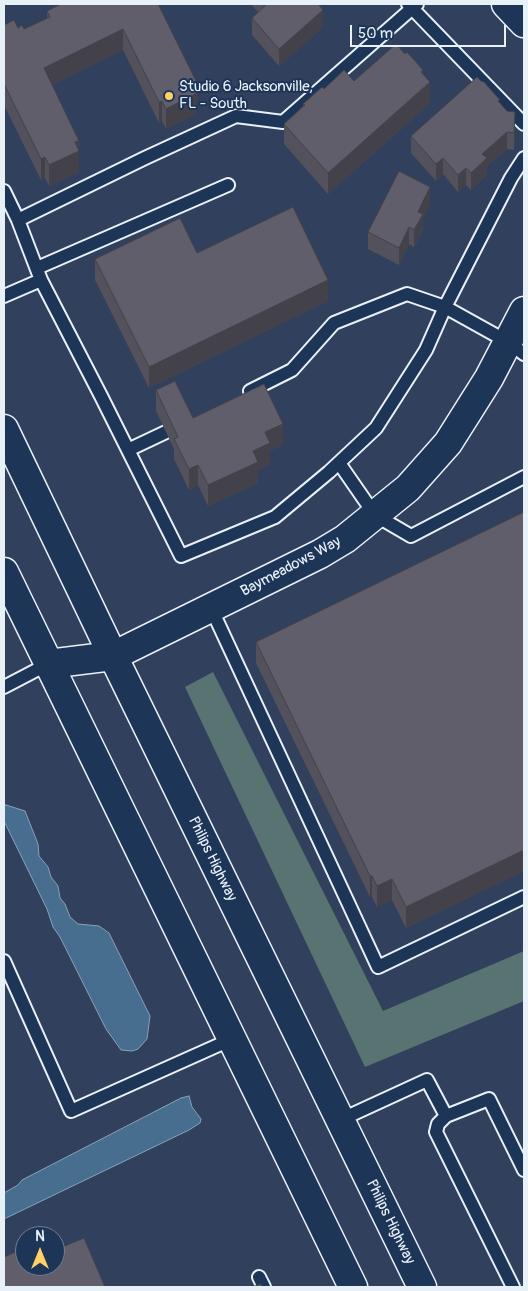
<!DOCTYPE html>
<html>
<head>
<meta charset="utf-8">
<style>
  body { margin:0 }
  #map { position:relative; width:528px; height:1291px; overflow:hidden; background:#31415d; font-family:Pangolin,sans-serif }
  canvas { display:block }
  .frame { position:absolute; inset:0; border:5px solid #e8f1f8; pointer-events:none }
  .north { position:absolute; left:15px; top:1226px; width:50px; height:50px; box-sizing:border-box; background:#1d3557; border:1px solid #6e8097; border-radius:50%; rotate:0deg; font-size:14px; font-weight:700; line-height:20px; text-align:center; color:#e8f1f8 }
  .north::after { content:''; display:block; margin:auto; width:18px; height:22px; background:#ffd166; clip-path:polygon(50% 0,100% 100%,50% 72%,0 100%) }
  .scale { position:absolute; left:350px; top:25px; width:156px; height:22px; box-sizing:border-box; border:2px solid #e8f1f8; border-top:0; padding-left:6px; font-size:15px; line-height:18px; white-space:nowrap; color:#e8f1f8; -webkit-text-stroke:4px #1d3557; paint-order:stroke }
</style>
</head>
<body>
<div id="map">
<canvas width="528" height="1291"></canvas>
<div class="frame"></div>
<div class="north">N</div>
<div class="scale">50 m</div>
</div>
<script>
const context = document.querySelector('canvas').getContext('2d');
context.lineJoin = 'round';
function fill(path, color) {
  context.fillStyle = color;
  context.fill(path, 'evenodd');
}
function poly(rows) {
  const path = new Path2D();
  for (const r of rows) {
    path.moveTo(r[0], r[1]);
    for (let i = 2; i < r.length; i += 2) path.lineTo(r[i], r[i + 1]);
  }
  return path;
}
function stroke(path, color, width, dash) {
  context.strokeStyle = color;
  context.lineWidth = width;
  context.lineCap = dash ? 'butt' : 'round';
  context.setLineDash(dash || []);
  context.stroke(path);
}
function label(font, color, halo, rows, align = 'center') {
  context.font = font + ' Pangolin,sans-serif';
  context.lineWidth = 4;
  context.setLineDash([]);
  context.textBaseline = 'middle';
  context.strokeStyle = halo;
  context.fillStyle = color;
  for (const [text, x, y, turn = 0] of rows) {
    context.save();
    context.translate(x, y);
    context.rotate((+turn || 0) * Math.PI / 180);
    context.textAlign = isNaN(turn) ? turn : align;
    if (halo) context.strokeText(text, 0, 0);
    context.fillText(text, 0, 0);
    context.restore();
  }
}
const green = poly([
  [213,672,383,1011,524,951,524,1001,365,1067,185,687]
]);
const water = poly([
  [6,805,25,811,38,844,39,856,48,867,51,877,58,886,60,898,65,904,70,917,78,924,99,926,109,933,150,1016,147,1039,138,1049,132,1051,121,1050,106,1029,60,937,53,927,47,909,4,821,4,806,6,805],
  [189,1096,192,1107,201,1119,200,1123,189,1130,4,1219,4,1193,18,1185,22,1180,181,1098,189,1096]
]);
const service = poly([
  [408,4,524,124],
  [4,191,18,220],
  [37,268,228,185],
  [41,280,18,220,145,158,236,116,283,122,417,4],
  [4,296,41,280,101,396,181,556,275,517,329,472,376,428,426,350,445,307,511,178,524,158],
  [250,391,292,370,334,323,407,294,445,307,508,342,524,354],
  [128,450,166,432],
  [339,463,375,515,411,536,524,477],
  [211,608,378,967,524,897],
  [4,687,48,664],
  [4,961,71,1111,232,1039],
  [446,1116,438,1124,436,1132,513,1287],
  [340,1120,427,1080,446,1116,489,1099,524,1170],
  [259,1277,264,1287]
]);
const tertiary = poly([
  [506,4,524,23],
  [48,664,113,656,320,554,345,539,408,488,448,443,489,378,524,311]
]);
const primary = poly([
  [4,429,113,656,422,1287],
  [4,572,353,1287]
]);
const wall = poly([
  [158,4,197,83,197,114,166,129,162,121,159,123,123,50,52,85,79,172,49,186,45,178,41,180,4,105,4,25,24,29,47,19,47,11],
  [251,4,318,4,323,27,279,66,252,35,252,18,258,12],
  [423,73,430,103,328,194,284,144,284,124,303,106,303,104,324,89,354,81],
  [500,103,515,129,514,150,507,149,487,166,487,175,471,190,466,185,458,192,443,174,436,181,411,153,411,136],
  [430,204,423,219,423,231,414,247,409,244,399,265,368,249,368,232],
  [197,253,328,301,149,388,95,280,95,259],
  [156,390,193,418,283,444,270,451,270,464,258,470,258,483,208,506,198,485,189,490,174,459,174,449,156,411],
  [524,512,524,871,406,928,392,900,377,907,372,897,370,897,256,663,256,642]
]);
const shadedWall = poly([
  [323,10,323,27,279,66,279,49],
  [123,29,123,50,44,89,44,68],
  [423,70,423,89,430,82,430,103,328,194,328,173],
  [197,83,197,114,166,129,166,109,193,85],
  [162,101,162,121,159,123,159,102],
  [515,112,515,129,514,150,514,133],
  [507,132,507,149,487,166,487,175,471,190,471,173,482,154],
  [79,141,79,172,49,186,49,165,75,142],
  [45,157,45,178,41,180,41,159],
  [443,158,443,174,436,181,436,164],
  [466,168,466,185,458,192,458,175],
  [430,187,430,204,423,219,423,231,414,247,414,230,418,212],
  [409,227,409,244,399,265,399,248],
  [328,280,328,301,149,388,149,367],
  [283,424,283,444,270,451,270,464,258,470,258,483,208,506,208,485,253,451,265,432],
  [198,465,198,485,189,490,189,469],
  [524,850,524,871,406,928,406,907],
  [370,876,372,876,372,897,370,897],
  [392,879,392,900,377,907,377,886],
  [5,1164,5,1185,4,1185,4,1165]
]);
const building = poly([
  [61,4,158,4,197,83,193,85,197,93,166,109,162,101,159,102,123,29,44,68,79,141,75,142,79,151,49,165,45,157,41,159,4,84,4,25,14,20,18,28,22,25,24,29,50,17,47,11,61,4],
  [266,4,318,4,323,10,279,49,252,18,267,4,266,4],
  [396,44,405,54,407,52,423,70,421,72,430,82,328,173,284,124,305,105,303,104,322,87,324,89,344,70,354,81,396,44],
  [477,77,482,82,483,81,500,100,498,101,507,111,515,112,514,133,507,132,482,154,487,158,471,173,466,168,458,175,443,158,436,164,411,136,477,77],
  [399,171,430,187,418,212,423,214,414,230,409,227,399,248,368,232,399,171],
  [293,207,328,280,149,367,95,259,180,218,197,253,293,207],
  [175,381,193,418,264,384,283,424,265,432,270,443,253,451,258,462,208,485,198,465,189,469,174,439,178,437,156,390,175,381],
  [524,512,524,850,406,907,392,879,377,886,372,876,370,876,256,642,524,512],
  [84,1238,105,1287,4,1287,4,1257,25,1248,25,1266,55,1266,55,1250,84,1238],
  [261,1284,262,1287,252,1287,261,1284]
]);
const markers = [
  [169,96,5,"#ffd166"]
];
const poiNames = [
  ["Studio 6 Jacksonville,",179,87],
  ["FL - South",179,104]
];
const streetNames = [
  ["Baymeadows Way",291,567,-28],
  ["Philips Highway",212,859,64],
  ["Philips Highway",390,1222,64]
];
fill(green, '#587472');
fill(water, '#476d8f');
stroke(water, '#87a2b9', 1);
stroke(service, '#e8f1f8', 16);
stroke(tertiary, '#e8f1f8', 31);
stroke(primary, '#e8f1f8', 31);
stroke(service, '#1d3557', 12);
stroke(tertiary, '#1d3557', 28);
stroke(primary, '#1d3557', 28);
fill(wall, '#53515b');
fill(shadedWall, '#43424a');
fill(building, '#605e6a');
stroke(building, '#43424a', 1);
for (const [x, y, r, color] of markers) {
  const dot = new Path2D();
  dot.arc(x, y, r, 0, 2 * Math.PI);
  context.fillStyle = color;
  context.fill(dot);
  stroke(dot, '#1d3557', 2);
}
label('15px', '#e8f1f8', '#1d3557', poiNames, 'left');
label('15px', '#e8f1f8', '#1d3557', streetNames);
</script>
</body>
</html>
